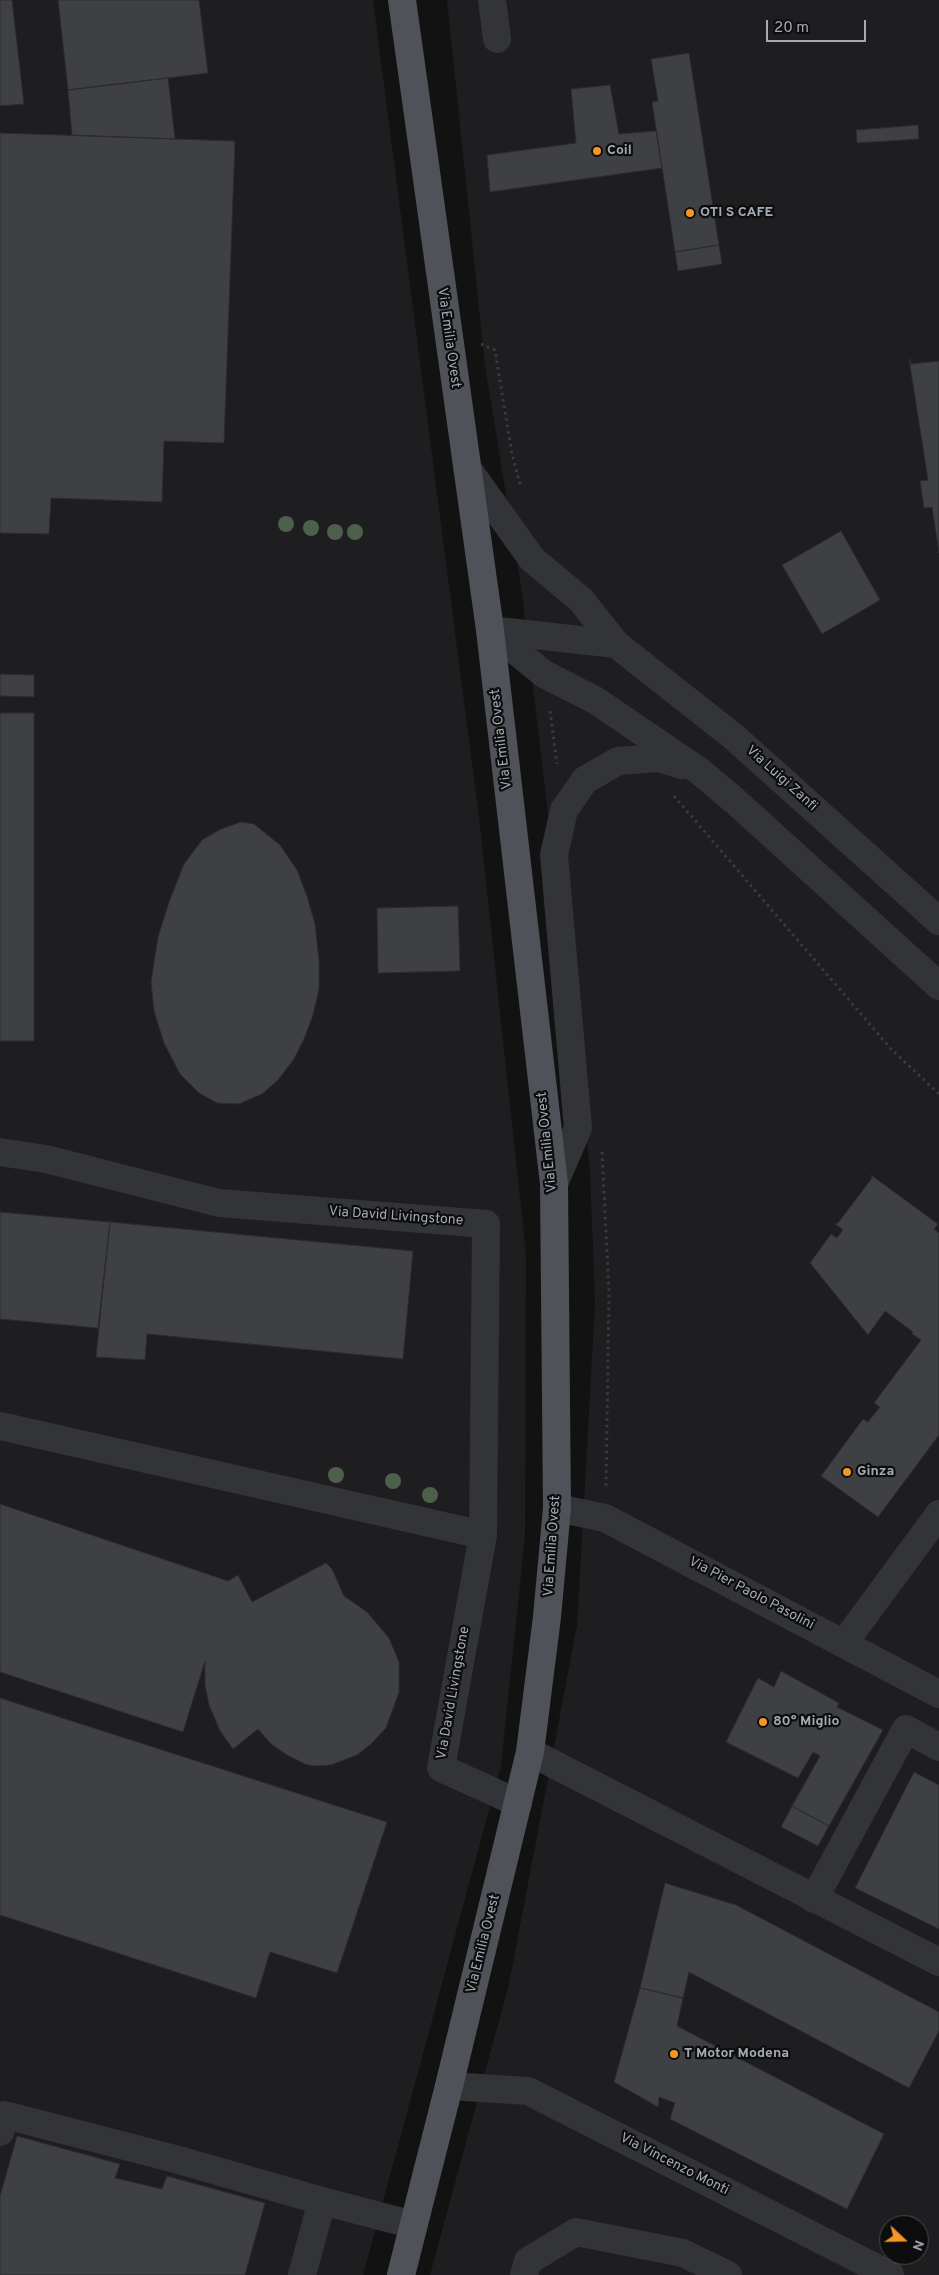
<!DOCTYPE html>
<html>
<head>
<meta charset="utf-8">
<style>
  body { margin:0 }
  #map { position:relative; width:939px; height:2275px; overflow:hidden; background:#121213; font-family:Overpass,sans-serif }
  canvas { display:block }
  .north { position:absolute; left:879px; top:2215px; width:50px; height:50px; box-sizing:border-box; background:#0d0d0e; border:1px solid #494c50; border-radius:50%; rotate:111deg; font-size:14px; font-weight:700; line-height:20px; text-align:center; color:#a3aab4 }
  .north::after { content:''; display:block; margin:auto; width:18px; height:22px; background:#f59628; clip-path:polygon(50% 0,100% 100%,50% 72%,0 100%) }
  .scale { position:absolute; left:766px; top:20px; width:100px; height:22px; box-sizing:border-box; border:2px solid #a3aab4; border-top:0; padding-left:6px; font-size:15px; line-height:18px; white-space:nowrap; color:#a3aab4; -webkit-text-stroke:4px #0d0d0e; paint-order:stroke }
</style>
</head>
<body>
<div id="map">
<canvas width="939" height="2275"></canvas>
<div class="north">N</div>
<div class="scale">20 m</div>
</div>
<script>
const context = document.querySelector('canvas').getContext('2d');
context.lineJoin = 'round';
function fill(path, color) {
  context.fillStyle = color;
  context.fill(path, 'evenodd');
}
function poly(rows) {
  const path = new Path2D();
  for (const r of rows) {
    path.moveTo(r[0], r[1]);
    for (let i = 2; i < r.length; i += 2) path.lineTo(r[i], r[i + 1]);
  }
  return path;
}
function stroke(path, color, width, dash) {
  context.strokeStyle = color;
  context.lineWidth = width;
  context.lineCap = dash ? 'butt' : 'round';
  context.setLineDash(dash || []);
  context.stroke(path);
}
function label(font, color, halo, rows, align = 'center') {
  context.font = font + ' Overpass,sans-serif';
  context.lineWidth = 4.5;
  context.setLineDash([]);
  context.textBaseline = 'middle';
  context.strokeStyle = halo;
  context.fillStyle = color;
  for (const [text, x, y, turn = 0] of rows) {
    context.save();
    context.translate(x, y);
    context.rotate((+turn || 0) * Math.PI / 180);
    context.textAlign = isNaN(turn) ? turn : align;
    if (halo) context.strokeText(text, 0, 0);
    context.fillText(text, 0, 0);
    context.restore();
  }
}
const built = poly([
  [0,0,373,0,479,817,526,1254,525,1536,501,1766,363,2275,0,2275],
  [447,0,939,0,939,2275,430,2275,509,1984,577,1625,595,1304,590,1168,521,586,485,366],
  [889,2225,919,2225,919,2255,889,2255]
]);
const building = poly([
  [0,0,12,0,24,104,0,106,0,0],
  [58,0,199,0,208,73,68,90,58,0],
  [689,53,719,245,675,252,652,102,658,101,651,59,689,53],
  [168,78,175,139,72,135,68,90,168,78],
  [610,85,619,134,656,131,662,168,490,192,487,155,576,143,571,89,610,85],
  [918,125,919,139,857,143,856,130,918,125],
  [0,133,235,141,224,443,164,441,162,502,51,498,49,534,0,533,0,133],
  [719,245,722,264,678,271,675,252,719,245],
  [909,359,910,359,911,364,939,361,939,553,932,507,924,508,920,481,928,480,909,359],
  [841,531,880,600,822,634,782,565,841,531],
  [0,674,34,675,34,697,0,696,0,674],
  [0,713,34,713,34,1041,0,1041,0,713],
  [241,822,254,824,280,845,297,870,307,896,315,924,319,960,319,989,313,1015,304,1039,294,1059,278,1080,262,1094,239,1104,217,1103,199,1093,180,1074,164,1043,154,1011,151,982,158,937,169,902,184,864,202,840,221,829,241,822],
  [458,906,460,971,378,973,377,908,458,906],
  [871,1175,938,1224,934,1229,939,1233,939,1435,878,1517,821,1476,863,1419,868,1422,880,1407,874,1403,921,1340,912,1334,913,1332,885,1311,868,1335,810,1263,831,1234,837,1238,843,1230,835,1224,838,1223,866,1186,872,1178,871,1175],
  [0,1212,110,1222,98,1328,0,1319,0,1212],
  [110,1222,413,1251,403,1359,147,1334,145,1360,96,1357,110,1222],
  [0,1504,228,1581,238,1575,252,1602,326,1563,332,1569,344,1596,367,1612,389,1638,399,1662,399,1692,386,1728,371,1744,357,1755,331,1765,314,1766,305,1764,287,1755,271,1744,258,1729,233,1749,220,1731,209,1705,205,1685,205,1661,183,1732,0,1672,0,1504],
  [781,1671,839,1703,837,1707,883,1730,829,1826,792,1806,820,1756,813,1752,798,1778,726,1742,758,1678,774,1687,781,1671],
  [0,1698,387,1822,337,1973,270,1952,256,1998,0,1915,0,1698],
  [914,1772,939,1785,939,1929,855,1888,914,1772],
  [792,1806,829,1826,818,1846,781,1827,792,1806],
  [665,1883,736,1905,939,2012,939,2031,909,2088,689,1972,683,1998,640,1988,665,1883],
  [640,1988,683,1998,677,2026,884,2134,847,2209,670,2119,675,2103,659,2097,658,2107,614,2082,640,1988],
  [17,2136,120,2164,115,2178,162,2189,167,2176,265,2203,245,2275,0,2275,0,2196,17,2136]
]);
const path = poly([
  [481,344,495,350,512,454,521,488],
  [550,711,557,764],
  [674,796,891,1049,939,1094],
  [602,1152,609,1292,606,1486]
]);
const minor = poly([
  [492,0,497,39],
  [467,468,532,559,581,600,616,644,734,737,939,921],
  [490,630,544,674,595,700,698,770,735,801,939,986],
  [490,630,616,644],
  [0,1152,46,1159,219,1203,486,1224,483,1535,441,1768,518,1803],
  [554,1184,578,1128,554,855,564,810,585,780,618,761,659,758,682,765],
  [0,1426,483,1535],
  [557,1508,605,1518,939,1694],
  [844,1643,939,1514],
  [530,1752,939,1962],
  [814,1899,906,1729,939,1747],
  [449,2086,528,2091,890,2275],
  [0,2132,5,2115,175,2159,322,2201],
  [302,2275,322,2201,414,2225],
  [524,2275,528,2261,576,2232,683,2253,728,2275]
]);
const major = poly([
  [401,2275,449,2086,530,1752,547,1617,557,1508,554,1184,490,630,402,0]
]);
const trees = [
  [286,524],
  [311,528],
  [335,532],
  [355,532],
  [336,1475],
  [393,1481],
  [430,1495]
];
const markers = [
  [597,151,5,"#f59628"],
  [690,213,5,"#f59628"],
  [847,1472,5,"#f59628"],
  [763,1722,5,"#f59628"],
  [674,2054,5,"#f59628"]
];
const poiNames = [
  ["Coil",607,151],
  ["OTI S CAFE",700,213],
  ["Ginza",857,1472],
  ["80° Miglio",773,1722],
  ["T Motor Modena",684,2054]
];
const streetNames = [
  ["Via Emilia Ovest",448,338,82],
  ["Via Emilia Ovest",502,739,-97],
  ["Via Luigi Zanfi",781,779,42],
  ["Via Emilia Ovest",548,1142,-96],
  ["Via David Livingstone",396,1217,4],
  ["Via Emilia Ovest",553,1546,-86],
  ["Via Pier Paolo Pasolini",751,1594,28],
  ["Via David Livingstone",454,1693,-80],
  ["Via Emilia Ovest",484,1944,-76],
  ["Via Vincenzo Monti",674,2165,27]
];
fill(built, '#1e1e20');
fill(building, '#3e4043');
stroke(building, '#2c2c2f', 1);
stroke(path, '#393b3f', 3, [2.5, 4]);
stroke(minor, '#333438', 28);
stroke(major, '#4f5258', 28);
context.fillStyle = '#4c604b';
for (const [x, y] of trees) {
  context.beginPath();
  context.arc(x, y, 8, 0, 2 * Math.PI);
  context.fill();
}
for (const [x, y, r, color] of markers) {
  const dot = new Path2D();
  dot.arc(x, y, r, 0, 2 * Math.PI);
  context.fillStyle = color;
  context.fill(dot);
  stroke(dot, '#0d0d0e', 2);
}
label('bold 14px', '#a3aab4', '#0d0d0e', poiNames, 'left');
label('14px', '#a3aab4', '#0d0d0e', streetNames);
</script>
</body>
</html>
